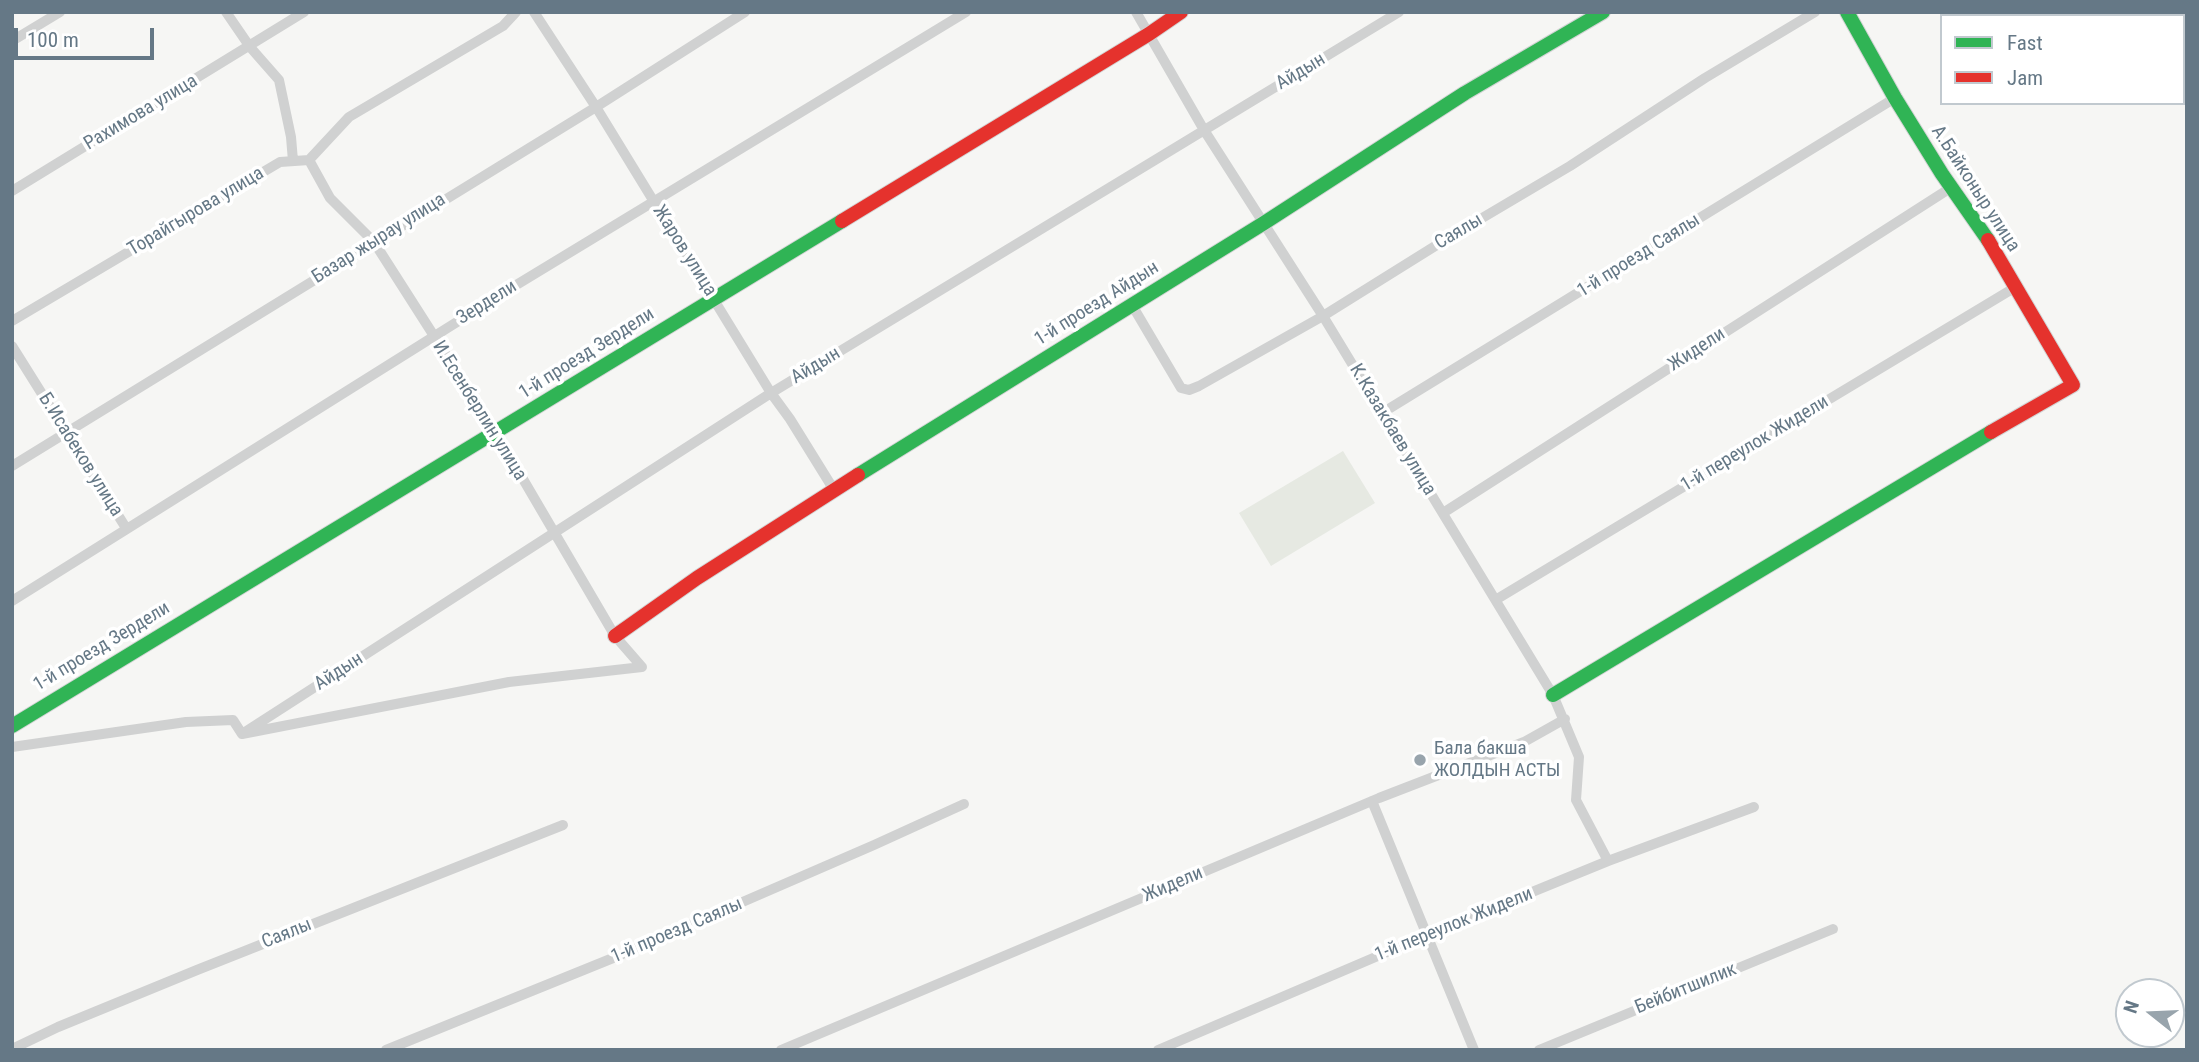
<!DOCTYPE html>
<html>
<head>
<meta charset="utf-8">
<style>
  body { margin:0 }
  #map { position:relative; width:2199px; height:1062px; overflow:hidden; background:#f6f6f4; font-family:"Roboto Condensed",sans-serif }
  canvas { display:block }
  .frame { position:absolute; inset:0; border:14px solid #657886; pointer-events:none }
  .legend { position:absolute; left:1940px; top:14px; width:245px; height:91px; box-sizing:border-box; background:#fff; border:2px solid #c1c9cf; margin:0; padding:9px 12px; list-style:none; font-size:21px; color:#657886 }
  .legend li { display:flex; align-items:center; gap:14px; height:35px }
  .legend b { width:35px; border:2px solid #c1c9cf }
  .north { position:absolute; left:2115px; top:978px; width:70px; height:70px; box-sizing:border-box; background:#fff; border:2px solid #c1c9cf; border-radius:50%; rotate:288deg; font-size:19px; font-weight:700; line-height:28px; text-align:center; color:#657886 }
  .north::after { content:''; display:block; margin:auto; width:24px; height:32px; background:#98a4ac; clip-path:polygon(50% 0,100% 100%,50% 72%,0 100%) }
  .scale { position:absolute; left:14px; top:28px; width:140px; height:32px; box-sizing:border-box; border:4px solid #657886; border-top:0; padding-left:9px; font-size:21px; line-height:24px; white-space:nowrap; color:#657886; -webkit-text-stroke:5px #fff; paint-order:stroke }
</style>
</head>
<body>
<div id="map">
<canvas width="2199" height="1062"></canvas>
<div class="frame"></div>
<ul class="legend">
<li><b style="height:9px;background:#30b455"></b>Fast</li>
<li><b style="height:9px;background:#e5322d"></b>Jam</li>
</ul>
<div class="north">N</div>
<div class="scale">100 m</div>
</div>
<script>
const context = document.querySelector('canvas').getContext('2d');
context.lineJoin = 'round';
function fill(path, color) {
  context.fillStyle = color;
  context.fill(path, 'evenodd');
}
function poly(rows) {
  const path = new Path2D();
  for (const r of rows) {
    path.moveTo(r[0], r[1]);
    for (let i = 2; i < r.length; i += 2) path.lineTo(r[i], r[i + 1]);
  }
  return path;
}
function stroke(path, color, width, dash) {
  context.strokeStyle = color;
  context.lineWidth = width;
  context.lineCap = dash ? 'butt' : 'round';
  context.setLineDash(dash || []);
  context.stroke(path);
}
function label(font, color, halo, rows, align = 'center') {
  context.font = font + ' "Roboto Condensed",sans-serif';
  context.lineWidth = 7;
  context.setLineDash([]);
  context.textBaseline = 'middle';
  context.strokeStyle = halo;
  context.fillStyle = color;
  for (const [text, x, y, turn = 0] of rows) {
    context.save();
    context.translate(x, y);
    context.rotate((+turn || 0) * Math.PI / 180);
    context.textAlign = isNaN(turn) ? turn : align;
    if (halo) context.strokeText(text, 0, 0);
    context.fillText(text, 0, 0);
    context.restore();
  }
}
const green = poly([
  [1343,451,1375,503,1271,566,1239,513]
]);
const street = poly([
  [226,12,250,47,279,80,291,137,293,161],
  [534,12,596,107,771,393,790,419,834,490],
  [1136,12,1204,130,1323,316,1553,695,1579,757,1576,800,1608,861],
  [12,41,60,12],
  [309,160,330,198,374,242,496,433,615,636,642,667],
  [12,191,304,12],
  [1132,305,1181,388,1189,390,1199,386,1323,316,1440,243,1570,166,1705,78,1815,12],
  [12,321,280,162,309,160,349,117,503,26,516,12],
  [12,346,126,528],
  [1382,413,1895,98],
  [12,466,596,107,745,12],
  [1443,513,1952,187],
  [1497,599,2014,288],
  [12,601,508,290,966,12],
  [242,734,771,393,1399,12],
  [12,747,186,722,233,720,242,734,509,682,642,667],
  [1372,801,1474,1050],
  [12,1049,58,1027,197,970,563,825],
  [386,1050,618,956,874,845,964,804],
  [781,1050,1379,798,1524,742,1565,719],
  [1158,1050,1427,935,1608,861,1754,807],
  [1539,1050,1833,929]
]);
const fast = poly([
  [1847,12,1895,98,1942,174,1988,240],
  [858,475,1264,223,1465,93,1603,12],
  [1553,695,1991,432],
  [12,726,842,221]
]);
const jam = poly([
  [842,221,1149,34,1181,12],
  [1988,240,2073,385,1991,432],
  [615,636,697,578,858,475]
]);
const markers = [
  [1420,760,7,"#98a4ac"]
];
const streetNames = [
  ["Айдын",1301,72,-31],
  ["Рахимова улица",141,113,-31],
  ["А.Байконыр улица",1975,189,57],
  ["Торайгырова улица",196,212,-31],
  ["Саялы",1459,232,-31],
  ["Базар жырау улица",379,239,-32],
  ["Жаров улица",684,251,58],
  ["1-й проезд Саялы",1639,256,-32],
  ["Зердели",487,303,-32],
  ["1-й проезд Айдын",1097,304,-32],
  ["Жидели",1697,350,-33],
  ["1-й проезд Зердели",587,354,-32],
  ["Айдын",816,366,-31],
  ["И.Есенберлин улица",479,411,58],
  ["К.Казакбаев улица",1392,430,59],
  ["1-й переулок Жидели",1755,444,-31],
  ["Б.Исабеков улица",80,455,58],
  ["1-й проезд Зердели",102,647,-31],
  ["Айдын",339,672,-33],
  ["Жидели",1173,885,-23],
  ["1-й переулок Жидели",1454,925,-22],
  ["1-й проезд Саялы",677,931,-23],
  ["Саялы",287,934,-22],
  ["Бейбитшилик",1686,989,-22]
];
const poiNames = [
  ["Бала бакша",1434,749],
  ["ЖОЛДЫН АСТЫ",1434,771]
];
fill(green, '#e6e9e2');
stroke(fast, '#d2d4d4', 16);
stroke(jam, '#d2d4d4', 16);
stroke(street, '#d0d1d1', 10);
stroke(fast, '#30b455', 14);
stroke(jam, '#e5322d', 14);
for (const [x, y, r, color] of markers) {
  const dot = new Path2D();
  dot.arc(x, y, r, 0, 2 * Math.PI);
  context.fillStyle = color;
  context.fill(dot);
  stroke(dot, '#fff', 2.5);
}
label('19px', '#657886', '#fff', streetNames);
label('19px', '#657886', '#fff', poiNames, 'left');
</script>
</body>
</html>
